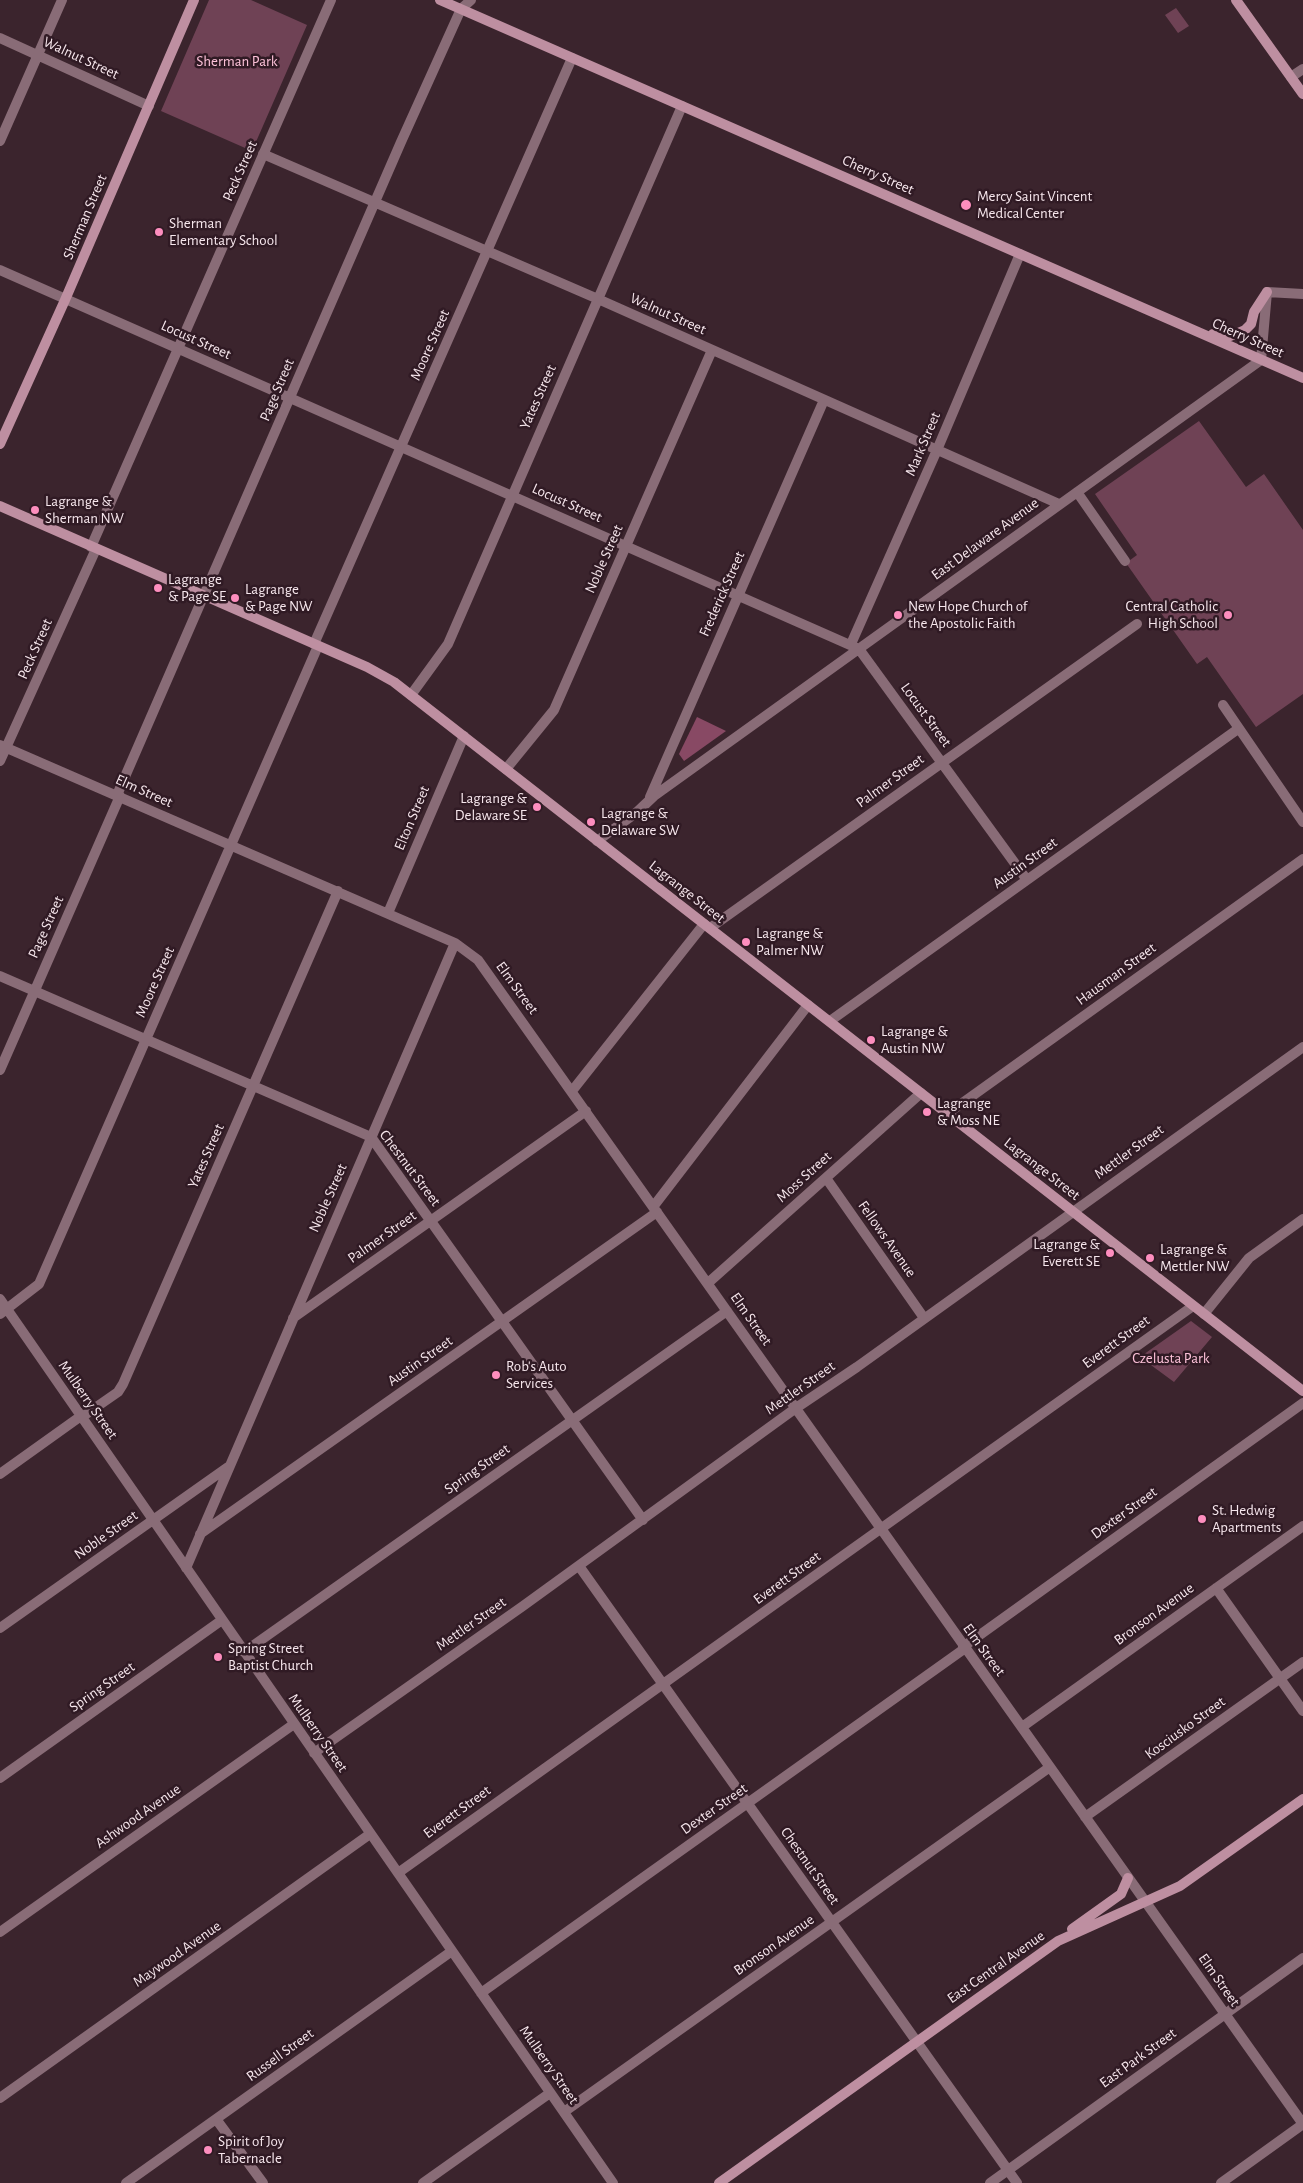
<!DOCTYPE html>
<html>
<head>
<meta charset="utf-8">
<style>
  body { margin:0 }
  canvas { display:block; background:#3b242d }
</style>
</head>
<body>
<canvas width="1303" height="2183"></canvas>
<script>
const context = document.querySelector('canvas').getContext('2d');
context.lineJoin = 'round';
function fill(path, color) {
  context.fillStyle = color;
  context.fill(path, 'evenodd');
}
function poly(rows) {
  const path = new Path2D();
  for (const r of rows) {
    path.moveTo(r[0], r[1]);
    for (let i = 2; i < r.length; i += 2) path.lineTo(r[i], r[i + 1]);
  }
  return path;
}
function stroke(path, color, width, dash) {
  context.strokeStyle = color;
  context.lineWidth = width;
  context.lineCap = dash ? 'butt' : 'round';
  context.setLineDash(dash || []);
  context.stroke(path);
}
function label(font, color, halo, rows, align = 'center') {
  context.font = font + ' "Alegreya Sans",sans-serif';
  context.lineWidth = 5;
  context.setLineDash([]);
  context.textBaseline = 'middle';
  context.strokeStyle = halo;
  context.fillStyle = color;
  for (const [text, x, y, turn = 0] of rows) {
    context.save();
    context.translate(x, y);
    context.rotate((+turn || 0) * Math.PI / 180);
    context.textAlign = isNaN(turn) ? turn : align;
    if (halo) context.strokeText(text, 0, 0);
    context.fillText(text, 0, 0);
    context.restore();
  }
}
const green = poly([
  [209,0,251,0,307,25,252,151,161,111],
  [1176,8,1189,26,1178,33,1165,15],
  [1199,421,1246,487,1264,474,1303,530,1303,694,1256,727,1207,657,1197,664,1126,563,1137,555,1095,494],
  [1191,1321,1212,1337,1174,1382,1140,1357]
]);
const forest = poly([
  [697,717,726,731,684,761,679,754]
]);
const street = poly([
  [0,38,149,106],
  [1291,77,1303,69],
  [0,141,62,0],
  [263,154,598,299,1059,504],
  [0,270,859,649,1027,880],
  [1077,492,1125,561],
  [91,547,331,0],
  [314,644,572,58],
  [851,644,937,450,1020,254],
  [411,695,448,644,682,106],
  [1223,705,1303,822],
  [0,745,455,943,478,960,1303,2124],
  [0,761,96,549],
  [506,769,554,710,712,350],
  [117,795,401,142,461,9,471,0],
  [650,797,824,400],
  [597,841,636,813,654,796,1261,360,1267,292,1303,294],
  [388,913,464,736],
  [710,928,1137,624],
  [0,976,371,1137,643,1520],
  [830,1021,1238,729],
  [0,1070,120,796],
  [572,1091,704,924],
  [947,1114,1303,859],
  [826,1178,924,1318],
  [653,1207,808,1005],
  [708,1283,921,1093],
  [0,1299,613,2183],
  [0,1314,39,1284,318,646],
  [1204,1314,1249,1258,1303,1219],
  [293,1318,586,1111],
  [82,1417,118,1392,123,1384,338,891],
  [0,1474,81,1416],
  [200,1534,657,1212],
  [579,1566,1017,2183],
  [186,1568,455,943],
  [1216,1588,1303,1711],
  [0,1628,228,1467],
  [963,1647,1303,1403],
  [244,1652,727,1311],
  [1022,1727,1303,1526],
  [314,1753,523,1606,796,1408,857,1367,1303,1047],
  [0,1778,222,1620],
  [1085,1817,1303,1662],
  [398,1873,1193,1306],
  [0,1932,294,1724],
  [481,1993,964,1649],
  [0,2098,370,1834],
  [564,2112,1050,1767],
  [216,2119,263,2183],
  [126,2183,452,1951],
  [423,2183,550,2093],
  [990,2183,1303,1958],
  [1221,2183,1303,2124]
]);
const secondary = poly([
  [440,0,1303,378],
  [1236,0,1303,94],
  [1213,334,1228,337,1245,330,1251,324,1254,312,1267,292],
  [0,444,65,300,194,0],
  [0,506,367,667,394,682,1303,1391],
  [1072,1929,1121,1894,1128,1878],
  [719,2183,1058,1941,1180,1886,1303,1799]
]);
const markers = [
  [966,205,6,"#fd8ebe"],
  [159,232,5,"#fd8ebe"],
  [35,510,5,"#fd8ebe"],
  [158,588,5,"#fd8ebe"],
  [235,598,5,"#fd8ebe"],
  [898,615,5,"#fd8ebe"],
  [1228,615,5,"#fd8ebe"],
  [537,807,5,"#fd8ebe"],
  [591,822,5,"#fd8ebe"],
  [746,942,5,"#fd8ebe"],
  [871,1040,5,"#fd8ebe"],
  [927,1112,5,"#fd8ebe"],
  [1110,1253,5,"#fd8ebe"],
  [1150,1258,5,"#fd8ebe"],
  [496,1375,5,"#fd8ebe"],
  [1202,1519,5,"#fd8ebe"],
  [218,1657,5,"#fd8ebe"],
  [208,2150,5,"#fd8ebe"]
];
const streetNames = [
  ["Walnut Street",81,58,25],
  ["Peck Street",240,171,-66],
  ["Cherry Street",878,175,24],
  ["Sherman Street",85,217,-67],
  ["Walnut Street",668,314,24],
  ["Cherry Street",1248,338,24],
  ["Locust Street",196,340,24],
  ["Moore Street",430,345,-66],
  ["Page Street",277,390,-67],
  ["Yates Street",538,397,-66],
  ["Mark Street",923,444,-67],
  ["Locust Street",567,503,24],
  ["East Delaware Avenue",985,539,-36],
  ["Noble Street",604,559,-66],
  ["Frederick Street",722,594,-66],
  ["Peck Street",35,649,-66],
  ["Locust Street",926,715,54],
  ["Palmer Street",890,781,-36],
  ["Elm Street",144,791,24],
  ["Elton Street",412,818,-67],
  ["Austin Street",1025,863,-36],
  ["Lagrange Street",687,892,38],
  ["Page Street",46,927,-66],
  ["Hausman Street",1116,974,-36],
  ["Moore Street",155,982,-66],
  ["Elm Street",517,988,54],
  ["Mettler Street",1129,1152,-36],
  ["Yates Street",206,1156,-66],
  ["Chestnut Street",410,1168,53],
  ["Lagrange Street",1042,1169,38],
  ["Moss Street",804,1177,-42],
  ["Noble Street",328,1198,-66],
  ["Palmer Street",382,1237,-35],
  ["Fellows Avenue",887,1239,55],
  ["Elm Street",751,1319,55],
  ["Everett Street",1116,1342,-36],
  ["Austin Street",420,1361,-35],
  ["Mettler Street",800,1388,-35],
  ["Mulberry Street",88,1400,55],
  ["Spring Street",477,1469,-35],
  ["Dexter Street",1124,1513,-36],
  ["Noble Street",106,1535,-35],
  ["Everett Street",787,1578,-36],
  ["Bronson Avenue",1154,1614,-36],
  ["Mettler Street",471,1624,-35],
  ["Elm Street",984,1650,54],
  ["Spring Street",102,1687,-35],
  ["Kosciusko Street",1185,1728,-36],
  ["Mulberry Street",318,1733,55],
  ["Dexter Street",714,1809,-35],
  ["Everett Street",457,1812,-36],
  ["Ashwood Avenue",138,1816,-35],
  ["Chestnut Street",810,1866,55],
  ["Bronson Avenue",774,1945,-35],
  ["Maywood Avenue",177,1954,-35],
  ["East Central Avenue",996,1967,-35],
  ["Elm Street",1219,1980,55],
  ["Russell Street",280,2055,-36],
  ["East Park Street",1138,2058,-36],
  ["Mulberry Street",549,2065,55]
];
const parkNames = [
  ["Sherman Park",237,61],
  ["Czelusta Park",1171,1358]
];
const poiNames = [
  ["Mercy Saint Vincent",977,196],
  ["Medical Center",977,213],
  ["Sherman",169,223],
  ["Elementary School",169,240],
  ["Lagrange &",45,501],
  ["Sherman NW",45,518],
  ["Lagrange",168,579],
  ["& Page SE",168,596],
  ["Lagrange",245,589],
  ["& Page NW",245,606],
  ["New Hope Church of",908,606],
  ["the Apostolic Faith",908,623],
  ["Central Catholic",1218,606,"right"],
  ["High School",1218,623,"right"],
  ["Lagrange &",527,798,"right"],
  ["Delaware SE",527,815,"right"],
  ["Lagrange &",601,813],
  ["Delaware SW",601,830],
  ["Lagrange &",756,933],
  ["Palmer NW",756,950],
  ["Lagrange &",881,1031],
  ["Austin NW",881,1048],
  ["Lagrange",937,1103],
  ["& Moss NE",937,1120],
  ["Lagrange &",1100,1244,"right"],
  ["Everett SE",1100,1261,"right"],
  ["Lagrange &",1160,1249],
  ["Mettler NW",1160,1266],
  ["Rob's Auto",506,1366],
  ["Services",506,1383],
  ["St. Hedwig",1212,1510],
  ["Apartments",1212,1527],
  ["Spring Street",228,1648],
  ["Baptist Church",228,1665],
  ["Spirit of Joy",218,2141],
  ["Tabernacle",218,2158]
];
fill(green, '#6f4255');
fill(forest, '#884964');
stroke(street, '#896c77', 10);
stroke(secondary, '#be8fa1', 10);
for (const [x, y, r, color] of markers) {
  const dot = new Path2D();
  dot.arc(x, y, r, 0, 2 * Math.PI);
  context.fillStyle = color;
  context.fill(dot);
  stroke(dot, '#301a24', 2);
}
label('15px', '#f6e6ec', '#301a24', streetNames);
label('15px', '#fcc1d8', '#301a24', parkNames);
label('15px', '#f6e6ec', '#301a24', poiNames, 'left');
</script>
</body>
</html>
